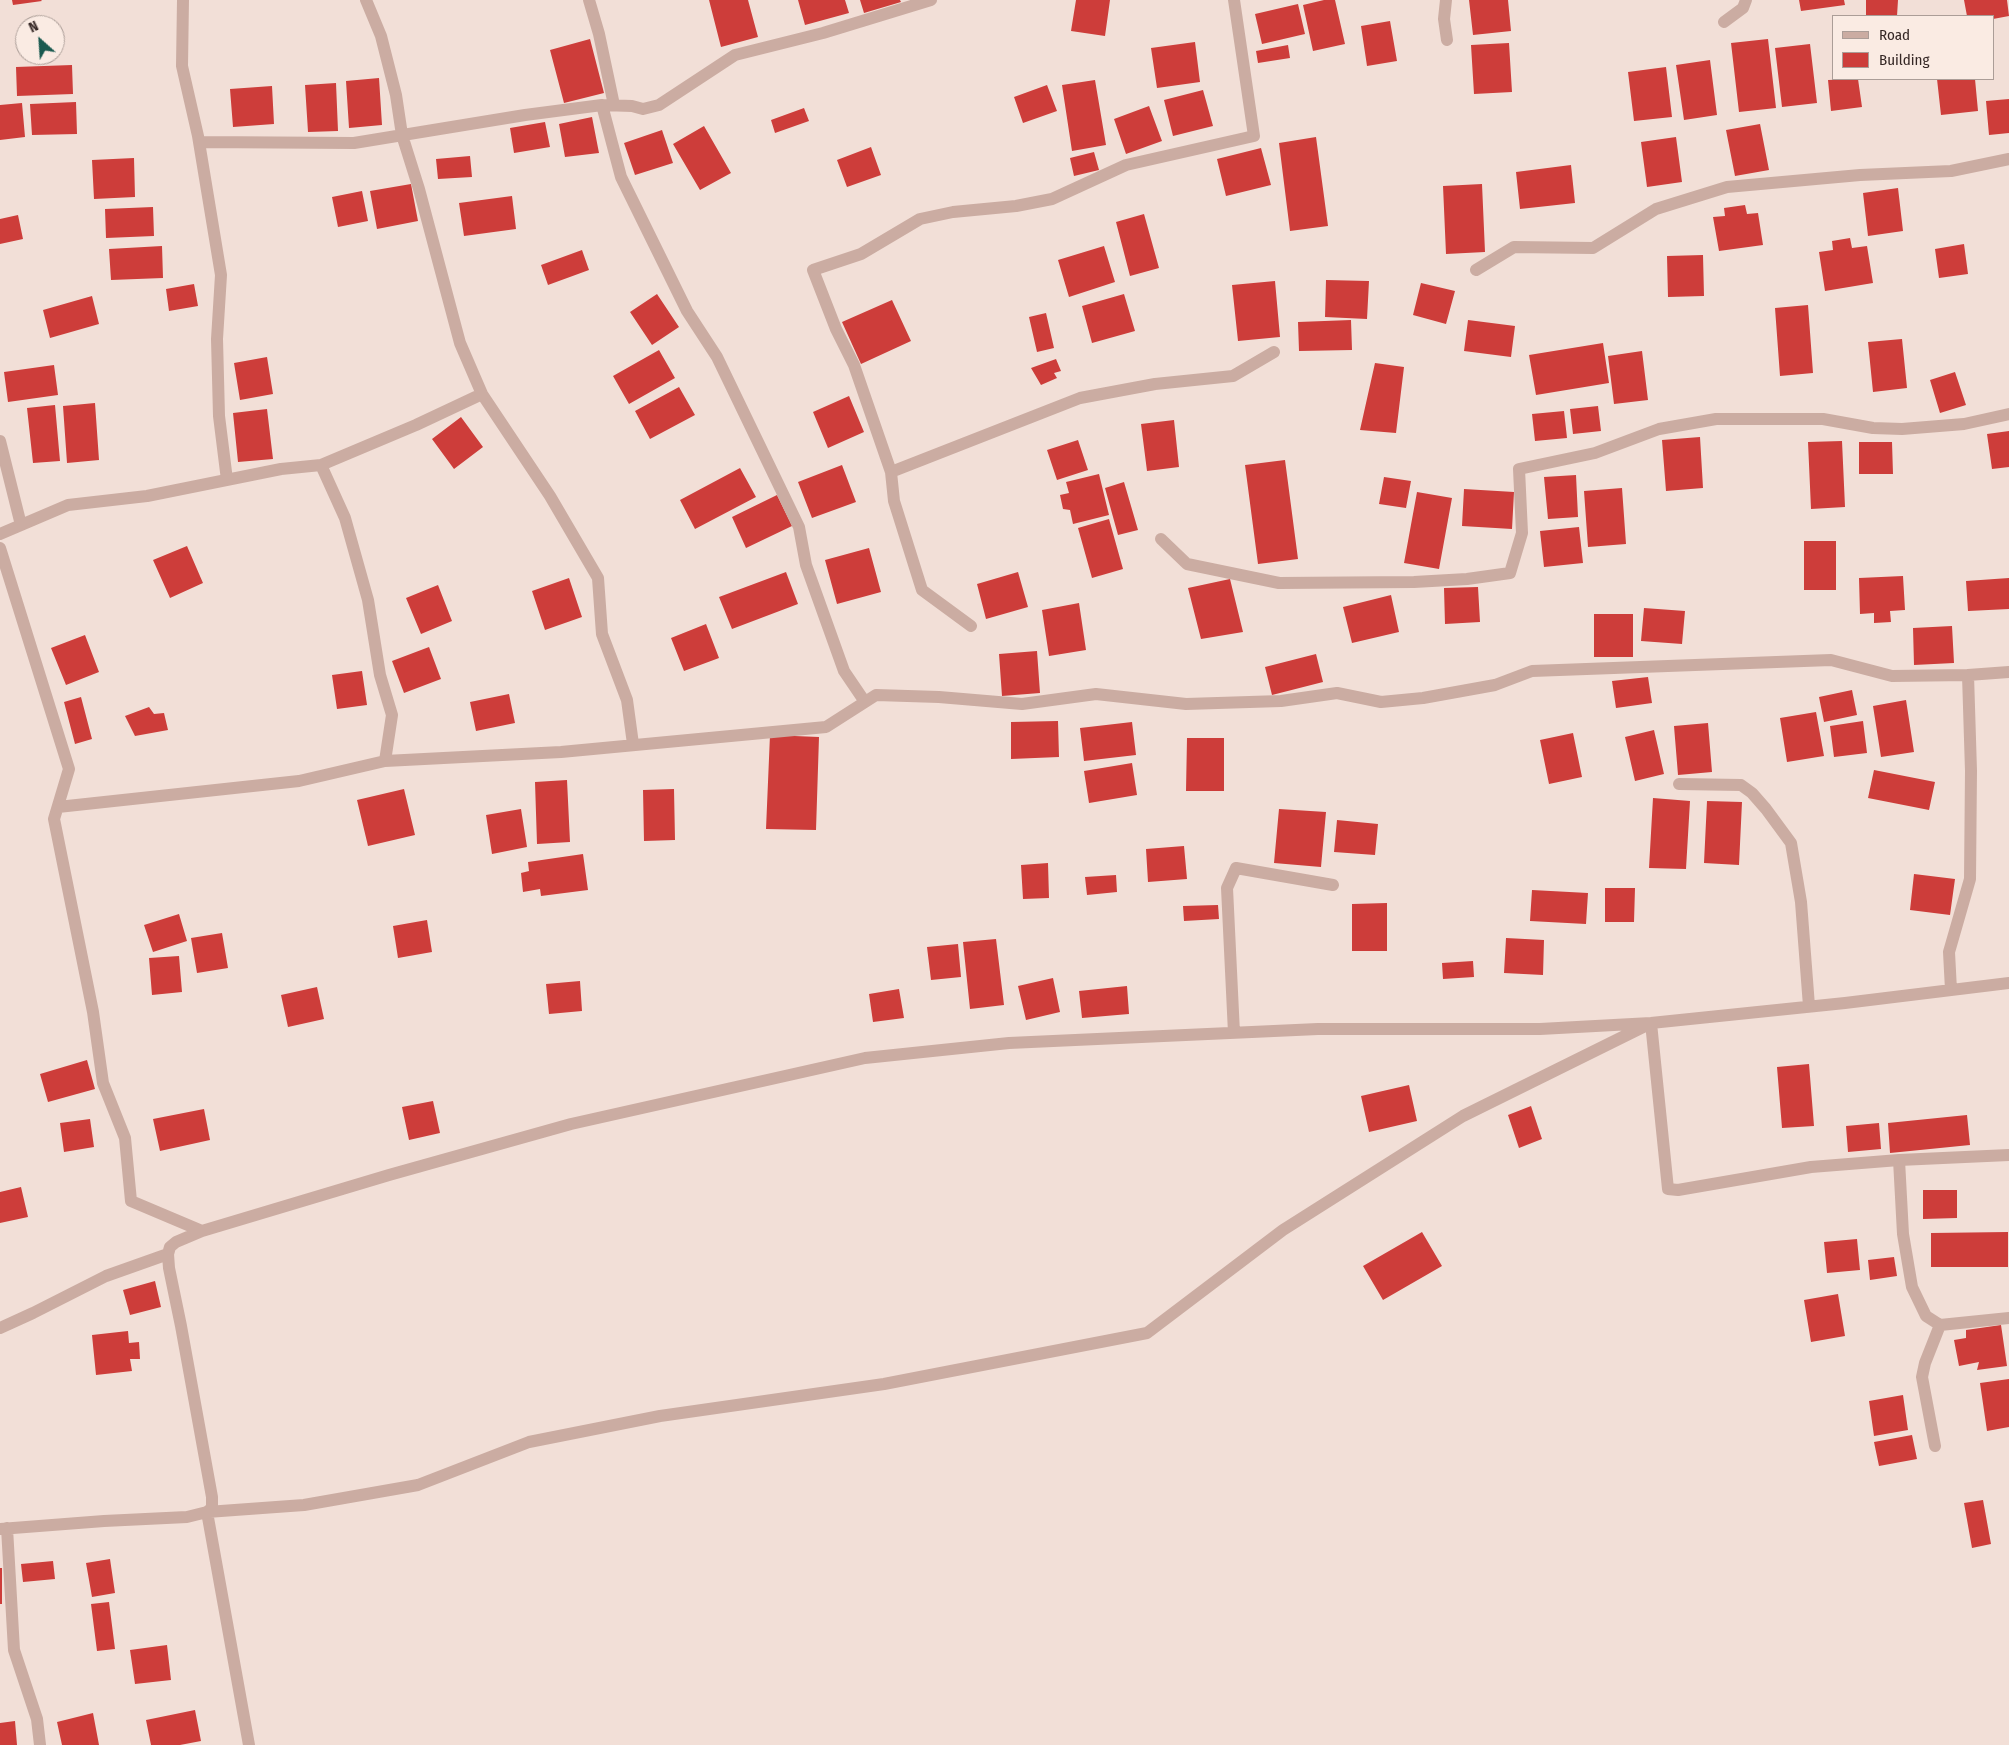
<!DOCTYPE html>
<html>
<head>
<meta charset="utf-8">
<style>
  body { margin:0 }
  #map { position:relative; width:2009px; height:1745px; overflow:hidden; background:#f2dfd7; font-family:"Fira Sans Condensed",sans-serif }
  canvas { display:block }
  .legend { position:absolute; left:1832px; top:15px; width:162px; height:65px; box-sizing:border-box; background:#faebe3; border:1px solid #ab9d97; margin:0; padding:6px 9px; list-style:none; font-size:15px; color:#352725 }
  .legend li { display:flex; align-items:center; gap:10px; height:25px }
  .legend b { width:25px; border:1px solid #ab9d97 }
  .north { position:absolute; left:15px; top:15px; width:50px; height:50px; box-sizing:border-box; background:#faebe3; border:1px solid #ab9d97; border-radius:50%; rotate:334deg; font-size:14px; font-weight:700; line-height:20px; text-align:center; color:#352725 }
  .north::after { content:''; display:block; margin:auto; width:18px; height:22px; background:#19594f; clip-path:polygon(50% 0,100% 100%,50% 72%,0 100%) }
</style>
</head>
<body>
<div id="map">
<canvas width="2009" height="1745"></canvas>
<ul class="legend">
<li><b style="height:6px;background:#cbaca2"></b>Road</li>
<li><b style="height:14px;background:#cd3d3a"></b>Building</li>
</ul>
<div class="north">N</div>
</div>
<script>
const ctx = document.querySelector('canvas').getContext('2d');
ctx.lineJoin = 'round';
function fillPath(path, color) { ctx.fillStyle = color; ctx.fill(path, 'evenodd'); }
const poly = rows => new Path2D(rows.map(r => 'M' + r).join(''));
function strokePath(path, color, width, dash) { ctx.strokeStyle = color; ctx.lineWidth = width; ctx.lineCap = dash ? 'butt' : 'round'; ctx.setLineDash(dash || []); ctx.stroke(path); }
const building = poly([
  [12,0,41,0,42,1,13,5],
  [709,0,748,0,758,37,721,47],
  [798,0,845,0,849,13,805,25],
  [860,0,900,0,901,2,864,13],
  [1076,0,1110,0,1105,36,1071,31],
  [1324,0,1335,0,1345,44,1313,51,1303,5],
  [1469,0,1508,0,1511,31,1473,35],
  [1799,0,1844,0,1845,5,1801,11],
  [1866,0,1898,0,1897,16,1866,16],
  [1964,0,2007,0,2009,16,1993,19,1993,16,1967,16],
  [1298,4,1305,34,1262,44,1255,14],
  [1390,21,1397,61,1367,66,1361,26],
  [590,39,604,93,564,103,550,50],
  [1768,39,1776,108,1739,112,1731,43],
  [1195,42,1200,82,1157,88,1151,48],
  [1509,43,1512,92,1474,94,1471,45],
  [1810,44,1817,103,1782,107,1775,48],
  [1288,45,1290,58,1258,63,1256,51],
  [1710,60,1717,115,1684,120,1676,65],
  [72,65,73,94,17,96,16,67],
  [1666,67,1672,117,1634,121,1628,72],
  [379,78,382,125,349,128,346,81],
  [1858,79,1862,107,1831,111,1828,80],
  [1937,79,1975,79,1978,111,1941,115],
  [1095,80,1106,145,1072,151,1062,85],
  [336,83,338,131,308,132,305,85],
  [1047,85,1057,111,1023,123,1014,97],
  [272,86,274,124,233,127,230,89],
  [1203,90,1213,126,1173,136,1164,100],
  [2009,99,2009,133,1989,135,1986,101],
  [76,102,77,134,32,135,30,104],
  [22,103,25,137,0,140,0,105],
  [1149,106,1162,141,1126,154,1114,119],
  [804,108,809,121,775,133,771,120],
  [592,117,599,153,565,157,559,124],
  [545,122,550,147,514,153,510,128],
  [1760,124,1769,170,1735,176,1726,130],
  [704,126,731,173,700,190,673,144],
  [662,130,673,163,635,175,624,143],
  [1316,137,1328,226,1290,231,1279,143],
  [1676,137,1682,182,1647,187,1641,142],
  [871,147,881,175,847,187,837,160],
  [1261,148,1271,185,1226,196,1217,159],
  [1094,152,1099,170,1074,176,1070,158],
  [470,156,472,177,438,179,436,159],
  [134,158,135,197,94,199,92,160],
  [1571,165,1575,203,1520,209,1516,172],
  [411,184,418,221,377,229,370,191],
  [1482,184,1485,252,1446,254,1443,186],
  [1898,188,1903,231,1868,236,1863,193],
  [362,191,368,221,338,227,332,197],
  [512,196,516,229,464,236,459,203],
  [1745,205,1747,214,1758,213,1763,245,1719,251,1713,217,1725,216,1724,208],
  [153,207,154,236,106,238,105,209],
  [1144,214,1159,268,1130,276,1116,222],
  [18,215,23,239,0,244,0,219],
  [1850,238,1852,248,1867,246,1873,283,1825,291,1819,252,1833,250,1832,241],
  [1964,244,1968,274,1939,278,1935,249],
  [162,246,163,278,111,280,109,249],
  [1104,246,1115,282,1069,297,1058,260],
  [582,250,589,270,548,285,541,265],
  [1703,255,1704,296,1668,297,1667,256],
  [1326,280,1369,281,1367,319,1325,317],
  [1275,281,1280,337,1238,341,1232,285],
  [1421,283,1455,291,1446,324,1413,315],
  [194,284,198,306,169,311,166,289],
  [657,294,679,327,652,345,630,312],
  [1124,294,1135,331,1092,343,1082,306],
  [92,296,99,324,50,338,43,310],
  [892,300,911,341,861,364,842,322],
  [1808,305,1813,373,1780,376,1775,308],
  [1046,313,1054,348,1037,352,1029,317],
  [1351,320,1352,350,1299,351,1298,322],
  [1468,320,1515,326,1511,357,1464,351],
  [1902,339,1907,388,1873,392,1868,342],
  [1603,343,1609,383,1536,395,1529,355],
  [659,350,675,378,629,404,613,376],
  [1642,351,1648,400,1614,404,1608,356],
  [267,357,273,394,240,400,234,363],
  [1056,359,1061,371,1054,373,1057,378,1041,385,1031,368],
  [1375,363,1404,367,1396,433,1360,430],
  [54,365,58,395,8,402,4,372],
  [1955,372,1966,405,1940,413,1930,380],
  [679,387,695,415,650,439,635,411],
  [849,396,864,432,828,448,813,412],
  [95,403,99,460,67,463,63,406],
  [55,405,60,461,33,463,27,408],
  [1598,406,1601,431,1573,434,1570,409],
  [267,409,273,459,238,462,233,413],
  [1564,411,1567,438,1535,441,1532,414],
  [461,417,483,447,454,469,432,439],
  [1174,420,1179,467,1147,471,1141,424],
  [2009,431,2009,467,1992,469,1987,434],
  [1700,437,1703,488,1666,491,1662,440],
  [1078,440,1088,470,1057,480,1047,450],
  [1842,441,1845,507,1811,509,1808,442],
  [1859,442,1892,442,1893,474,1859,474],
  [1285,460,1298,559,1258,564,1245,465],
  [842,465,856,502,812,518,798,482],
  [740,468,756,497,695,529,680,500],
  [1099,474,1109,515,1073,524,1070,510,1063,509,1060,495,1069,493,1066,482],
  [1576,475,1578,517,1548,519,1544,477],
  [1384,477,1411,481,1406,508,1379,504],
  [1124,482,1138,530,1118,535,1105,488],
  [1622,488,1626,544,1588,547,1584,491],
  [1464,489,1514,492,1512,529,1462,526],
  [1417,492,1452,498,1439,569,1404,563],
  [777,495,792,526,746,548,732,517],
  [1109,519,1123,569,1092,578,1078,528],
  [1579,527,1583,563,1544,567,1540,531],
  [1804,541,1836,541,1836,590,1804,590],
  [187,546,203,583,170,598,153,560],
  [869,548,881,592,837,604,825,560],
  [786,572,798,604,732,629,719,597],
  [1018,572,1028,607,986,619,977,584],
  [1903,576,1905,610,1890,611,1891,622,1874,623,1874,613,1860,614,1859,578],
  [569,578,582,617,545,630,532,591],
  [2009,578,2009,609,1968,611,1966,581],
  [1230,579,1243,632,1201,639,1188,588],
  [438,585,452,621,421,634,406,598],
  [1478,587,1480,622,1445,624,1444,588],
  [1391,595,1399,632,1352,643,1343,607],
  [1079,603,1086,650,1049,656,1042,610],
  [1644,608,1685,611,1682,644,1641,641],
  [1594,614,1633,614,1633,657,1594,657],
  [706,624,719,658,684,671,671,638],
  [1952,626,1954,663,1914,665,1913,628],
  [85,635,99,672,66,685,51,648],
  [429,647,441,679,404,693,392,661],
  [1037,651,1040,693,1002,696,999,654],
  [1316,654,1323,682,1272,695,1265,667],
  [362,671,367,705,337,709,332,675],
  [1648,677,1652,703,1616,708,1612,681],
  [1852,690,1857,715,1824,722,1819,697],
  [509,694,515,723,476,731,470,702],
  [81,697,92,739,75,744,64,702],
  [1906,700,1914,752,1881,757,1873,706],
  [149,707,154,714,164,713,168,730,135,736,125,716],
  [1816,712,1824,756,1787,762,1780,718],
  [1058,721,1059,757,1011,759,1011,722],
  [1863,721,1867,753,1834,757,1830,726],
  [1132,722,1136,755,1084,761,1080,728],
  [1708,723,1712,772,1678,775,1674,726],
  [1654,730,1664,774,1635,781,1625,737],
  [1573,733,1582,777,1549,784,1540,740],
  [770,735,819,737,816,830,766,829],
  [1187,738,1224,738,1224,791,1186,791],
  [1132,763,1137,795,1089,803,1084,771],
  [1874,770,1935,782,1929,810,1868,798],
  [567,780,570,842,537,844,535,782],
  [404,789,415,835,368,846,357,800],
  [674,789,675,840,644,841,643,790],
  [1653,798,1690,801,1686,869,1649,868],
  [1707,801,1742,802,1739,865,1704,863],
  [521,809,527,847,492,854,486,815],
  [1279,809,1326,812,1321,867,1274,863],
  [1337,820,1378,824,1375,855,1334,852],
  [1184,846,1187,879,1148,882,1146,849],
  [583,854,588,890,541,896,540,889,523,892,521,873,529,871,528,862],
  [1048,863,1049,898,1023,899,1021,865],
  [1914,874,1955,879,1950,915,1910,910],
  [1116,875,1117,892,1087,895,1085,877],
  [1605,888,1635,888,1634,922,1605,922],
  [1532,890,1588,893,1586,924,1530,921],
  [1387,903,1387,951,1352,951,1352,904],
  [1218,905,1219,919,1184,921,1183,906],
  [179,914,187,941,153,952,144,925],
  [427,920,432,952,398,958,393,926],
  [222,933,228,968,197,973,191,938],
  [1506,938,1544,940,1543,975,1504,973],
  [996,939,1004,1005,970,1009,963,942],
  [958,944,961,977,931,980,927,947],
  [179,956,182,992,152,995,149,958],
  [1473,961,1474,977,1443,979,1442,963],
  [1053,978,1060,1012,1026,1020,1018,986],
  [580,981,582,1011,549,1014,546,984],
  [1127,986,1129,1014,1082,1018,1079,991],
  [317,987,324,1019,288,1027,281,995],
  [899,989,904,1018,873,1022,869,994],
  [87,1060,95,1089,48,1102,40,1074],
  [1809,1064,1814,1126,1782,1128,1777,1067],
  [1409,1085,1417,1121,1369,1132,1361,1096],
  [433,1101,440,1133,409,1140,402,1107],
  [1531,1106,1542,1139,1519,1148,1508,1115],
  [204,1109,210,1140,160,1151,153,1119],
  [1967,1115,1970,1145,1890,1153,1888,1123],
  [90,1119,94,1147,64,1152,60,1123],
  [1879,1123,1881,1149,1848,1152,1846,1126],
  [21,1187,28,1217,0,1223,0,1192],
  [1923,1190,1957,1190,1957,1218,1923,1219],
  [1422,1232,1442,1266,1383,1300,1363,1266],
  [2008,1232,2008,1267,1931,1267,1931,1233],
  [1857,1239,1860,1270,1827,1273,1824,1242],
  [1894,1257,1897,1276,1870,1280,1868,1260],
  [155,1281,161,1307,130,1315,123,1290],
  [1838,1294,1845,1336,1811,1342,1804,1300],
  [2001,1325,2007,1366,1977,1370,1979,1362,1959,1366,1954,1340,1966,1338,1966,1330],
  [128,1331,129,1343,139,1342,140,1359,130,1359,132,1371,96,1375,92,1335],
  [2009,1379,2009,1427,1987,1431,1980,1383],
  [1903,1395,1908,1430,1874,1436,1869,1401],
  [1912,1435,1917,1459,1879,1466,1874,1442],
  [1983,1500,1991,1544,1972,1548,1964,1503],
  [110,1559,115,1593,92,1597,86,1563],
  [53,1561,55,1579,23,1582,21,1564],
  [0,1568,2,1568,2,1604,0,1604],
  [109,1602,115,1649,97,1651,91,1604],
  [167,1645,171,1680,135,1684,130,1650],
  [195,1710,201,1741,180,1745,151,1745,146,1720],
  [93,1713,99,1745,62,1745,57,1722],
  [15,1721,17,1745,0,1745,0,1723]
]);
const minor = poly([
  [183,0,182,66,198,136,221,275,217,339,219,416,227,480],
  [366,0,381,36,396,95,402,135,419,189,460,343,482,394],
  [589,0,599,34,614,105],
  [1446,0,1444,19,1447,40],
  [1724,22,1743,8,1746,0],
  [602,105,632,106,643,109,659,105,735,55,823,33,931,0],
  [199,142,354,143,525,115,602,105,621,177,687,311,717,357,799,527,806,565,844,671,865,702],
  [1476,270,1514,247,1593,248,1656,209,1727,187,1860,175,1951,171,2009,159],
  [0,441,21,525],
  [321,465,345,518,368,600,380,675,392,715,385,761],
  [891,472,1080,398,1155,384,1233,376,1274,352],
  [0,534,68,505,147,496,281,469,321,465,416,425,482,394,550,496,598,578,602,634,627,700,633,744],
  [1161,539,1187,564,1279,583,1414,582,1467,579,1510,573,1522,533,1519,469,1595,453,1659,429,1716,419,1823,419,1873,428,1902,429,1964,424,2009,414],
  [0,548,69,769,54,819,93,1012,103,1083,125,1138,131,1201,202,1231],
  [971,626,922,590,894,501,891,472,854,365,836,329,813,270,861,254,920,219,953,212,1016,206,1052,199,1126,165,1254,136,1234,0],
  [1679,784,1741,785,1752,793,1766,809,1791,843,1801,902,1809,1006],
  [58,807,299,781,385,761,561,752,826,727,876,695,939,697,1022,704,1096,694,1186,704,1281,701,1337,693,1381,702,1423,698,1495,685,1532,671,1831,660,1892,676,1968,675],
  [1951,990,1949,952,1970,879,1971,771,1968,675,2009,672],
  [1234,1033,1227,888,1236,868,1333,885],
  [1899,1160,1903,1234,1912,1287,1926,1316,1940,1325,2009,1318],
  [0,1328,33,1313,106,1276,168,1254],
  [1935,1446,1922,1377,1925,1363,1940,1325],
  [7,1528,14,1650,37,1719,40,1745],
  [0,1529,104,1521,187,1517,207,1512,212,1508,212,1497,181,1326,169,1268,168,1254,170,1247,176,1242,202,1231,389,1175,571,1124,865,1058,1009,1043,1318,1029,1540,1029,1651,1023,1845,1003,2009,983],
  [249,1745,207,1512,304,1505,418,1485,529,1442,660,1416,884,1384,1147,1333,1283,1230,1463,1116,1651,1023,1668,1189,1678,1190,1811,1167,1899,1160,2009,1155]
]);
fillPath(building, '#cd3d3a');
strokePath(minor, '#cbaca2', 12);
</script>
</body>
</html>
